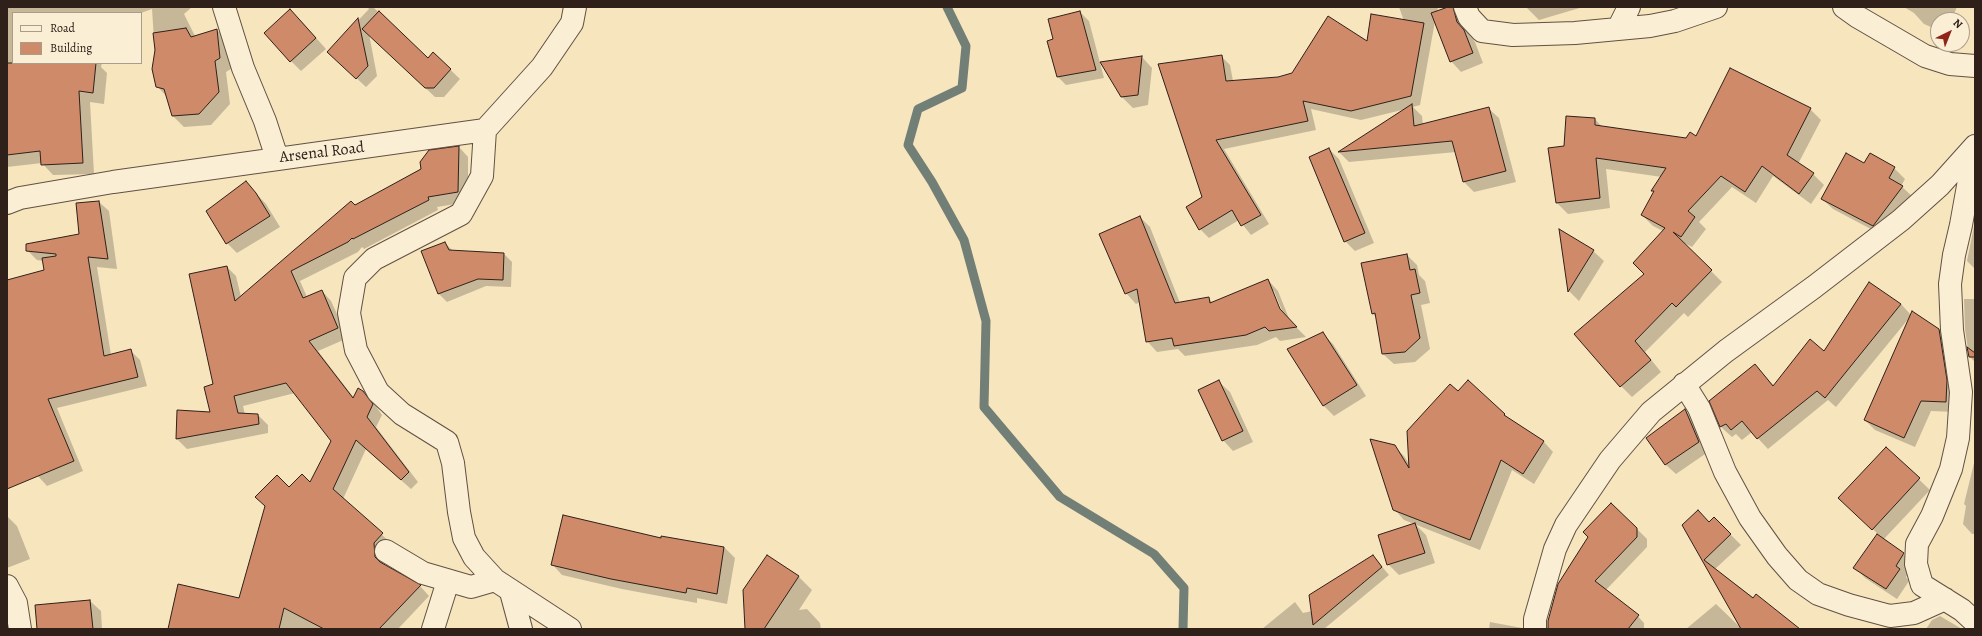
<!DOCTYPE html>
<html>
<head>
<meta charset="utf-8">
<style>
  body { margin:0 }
  #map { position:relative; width:1982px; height:636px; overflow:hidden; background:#f7e5be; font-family:Alegreya,serif }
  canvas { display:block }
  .frame { position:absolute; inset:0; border:8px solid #2f201a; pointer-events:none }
  .legend { position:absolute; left:12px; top:12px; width:130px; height:52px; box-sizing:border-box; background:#faeed5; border:1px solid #a99c8a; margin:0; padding:5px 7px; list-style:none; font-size:12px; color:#2f201a }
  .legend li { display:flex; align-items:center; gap:8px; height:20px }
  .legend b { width:20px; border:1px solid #a99c8a }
  .north { position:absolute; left:1930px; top:12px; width:40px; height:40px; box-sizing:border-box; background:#faeed5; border:1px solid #a99c8a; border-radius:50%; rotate:43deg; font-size:11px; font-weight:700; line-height:16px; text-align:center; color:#2f201a }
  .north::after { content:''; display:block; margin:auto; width:14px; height:18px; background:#8f2418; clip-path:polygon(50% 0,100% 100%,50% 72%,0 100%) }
</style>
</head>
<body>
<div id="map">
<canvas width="1982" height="636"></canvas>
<div class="frame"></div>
<ul class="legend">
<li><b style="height:5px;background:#faeed5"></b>Road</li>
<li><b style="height:11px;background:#cf8a6a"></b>Building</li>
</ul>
<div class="north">N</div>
</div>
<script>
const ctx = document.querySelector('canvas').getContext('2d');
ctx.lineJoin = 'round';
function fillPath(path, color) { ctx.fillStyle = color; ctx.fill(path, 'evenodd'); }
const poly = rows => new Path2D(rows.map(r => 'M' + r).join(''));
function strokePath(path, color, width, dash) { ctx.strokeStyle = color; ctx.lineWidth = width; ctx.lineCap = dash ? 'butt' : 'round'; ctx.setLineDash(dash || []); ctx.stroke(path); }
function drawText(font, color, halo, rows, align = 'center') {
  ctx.font = font + ' Alegreya,serif'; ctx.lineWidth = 3; ctx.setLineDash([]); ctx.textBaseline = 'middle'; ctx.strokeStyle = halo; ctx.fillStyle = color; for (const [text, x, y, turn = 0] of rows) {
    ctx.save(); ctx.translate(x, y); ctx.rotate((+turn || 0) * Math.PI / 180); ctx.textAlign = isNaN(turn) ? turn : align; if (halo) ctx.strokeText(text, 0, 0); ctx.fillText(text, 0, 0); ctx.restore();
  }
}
const shadow = poly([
  [7,7,192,7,184,14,195,36,217,30,228,41,231,69,226,72,230,104,211,125,184,127,172,115,167,97,157,86,152,9,141,13,13,13,13,63,102,63,101,67,107,73,104,104,90,102,94,174,53,175,42,163,7,167],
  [367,7,373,7,428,59,433,53,460,79,444,97,435,97,369,34,377,76,366,87,328,52,369,9],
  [1399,7,1438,7,1437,12,1453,7,1463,17,1468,33,1475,42,1483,63,1461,72,1451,61,1435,21,1420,105,1413,107,1422,116,1423,125,1488,108,1499,118,1516,182,1474,192,1464,182,1456,152,1349,162,1339,152,1406,109,1361,120,1311,109,1316,130,1224,149,1269,224,1251,235,1239,220,1209,238,1200,229,1221,56,1230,65,1233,81,1279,78,1293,74,1368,43,1404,21],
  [1526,7,1583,7,1539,20],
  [1904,7,1957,7,1951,20,1938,20,1938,30,1924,24,1914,13],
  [1080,12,1089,21,1104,78,1066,85,1058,77,1055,40],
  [301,21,326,49,301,71,291,61],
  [1142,57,1152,68,1148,105,1133,108,1122,97],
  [1810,109,1821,120,1798,164,1813,174,1824,185,1811,204,1773,176,1756,203,1732,187,1699,222,1706,229,1692,247,1682,242,1722,282,1688,317,1684,313,1645,352,1661,372,1632,397,1621,386,1646,274,1663,231,1653,226,1642,215,1654,192,1653,191,1662,177,1606,169,1610,208,1568,214,1557,203,1565,147,1595,119,1602,127,1687,139],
  [459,147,468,157,468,202,437,207,438,210,364,249,362,247,358,252,300,281,307,297,322,291,331,301,348,338,318,351,354,398,363,391,373,402,382,415,376,427,418,482,411,489,366,449,343,499,392,544,383,553,384,566,420,586,429,596,398,629,169,629,240,599,289,489,310,484,332,441,295,393,243,406,245,415,258,415,268,425,268,433,187,449,177,439,178,412,211,413,227,267,236,276,241,297,355,206],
  [1329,149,1339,159,1374,243,1355,251,1345,241],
  [1865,165,1894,168,1905,179,1901,186,1913,197,1884,236,1833,209,1822,199],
  [246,183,266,204,280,227,237,253,227,243],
  [99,202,109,211,117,269,97,267,111,355,130,350,140,360,147,386,57,408,83,471,47,486,38,476,15,422,7,426,7,281,45,270,43,261,37,260,27,250,80,235,77,204],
  [1140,217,1150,227,1180,303,1208,298,1213,303,1268,280,1278,291,1290,321,1306,337,1280,341,1276,337,1257,345,1185,356,1178,349,1157,352,1147,341,1140,302,1136,304,1126,293],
  [1272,291,1274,291,1283,313,1281,314],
  [1974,226,1975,226,1975,269,1967,261],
  [1561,231,1593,251,1604,261,1579,301,1569,291],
  [445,243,453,251,504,254,512,262,511,287,486,286,447,302,439,294],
  [1407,255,1417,265,1419,275,1425,281,1430,303,1421,305,1430,349,1415,362,1394,364,1383,354,1377,318,1373,314,1362,264],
  [1964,299,1975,299,1975,362,1969,356,1965,329],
  [1901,304,1911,315,1939,330,1949,340,1956,412,1931,411,1915,447,1875,430,1865,420,1910,317,1836,407,1828,400,1768,449,1752,432,1742,440,1736,434,1732,437,1721,427,1711,402,1755,365,1774,386,1824,352],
  [1323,334,1333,344,1366,396,1334,416,1324,406],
  [1219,382,1230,392,1253,442,1233,451,1223,440],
  [1685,410,1694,420,1708,452,1676,474,1666,465,1647,438],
  [1504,415,1543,441,1553,452,1534,484,1512,470,1480,550,1404,520,1394,509,1393,445,1404,456,1410,465],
  [1886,448,1930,490,1883,540,1903,554,1914,565,1906,577,1909,581,1897,599,1865,578,1855,567,1878,534,1850,508],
  [1975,459,1975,534,1972,534,1963,524,1966,506,1964,504],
  [7,516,17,526,30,559,7,568],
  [1710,523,1725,529,1741,545,1715,569,1796,629,1686,629,1716,604,1741,628,1684,525],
  [1415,524,1426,535,1435,563,1399,575,1388,564],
  [1636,528,1647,539,1647,547,1605,591,1634,612,1644,623,1644,629,1548,629,1548,621],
  [662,537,724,547,735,558,727,604,697,598,697,603,622,589,562,575,552,564,662,539],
  [767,556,799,577,812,590,799,610,807,609,820,623,821,629,746,629],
  [1373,556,1389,575,1324,629,1262,629,1295,602,1303,613,1312,611],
  [90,601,101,611,102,629,38,629],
  [1940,616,1962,629,1926,629,1932,620],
  [1490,622,1522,628,1523,629,1489,629]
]);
const stream = poly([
  [947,7,966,46,962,88,918,109,908,145,932,182,964,240,986,321,984,407,1060,497,1154,554,1184,588,1183,629]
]);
const building = poly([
  [1448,7,1453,7,1457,22,1464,30,1473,53,1450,62,1431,13,1448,7],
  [290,9,316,38,290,62,264,33,290,9],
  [379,11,428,58,433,52,451,69,434,88,425,88,362,29,379,11],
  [1080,11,1096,70,1057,77,1047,41,1053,39,1048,19,1080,11],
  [1371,14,1424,23,1411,96,1351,111,1303,101,1308,121,1216,140,1261,215,1241,226,1232,210,1199,230,1186,207,1202,197,1158,64,1222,55,1226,81,1278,77,1292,73,1328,16,1367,41,1371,14],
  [358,18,368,66,356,79,327,52,358,18],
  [186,28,191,37,217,29,220,58,215,61,219,92,199,114,172,116,164,89,156,87,152,69,155,50,153,33,186,28],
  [1142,56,1138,95,1121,97,1100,62,1142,56],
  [7,63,96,63,93,93,79,91,83,163,41,165,40,151,7,155,7,63],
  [1730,68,1811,108,1787,155,1814,173,1799,194,1762,166,1745,192,1721,176,1688,211,1695,217,1681,237,1673,232,1712,270,1676,307,1672,303,1635,341,1651,360,1620,387,1574,334,1644,274,1633,263,1665,228,1641,215,1654,191,1651,191,1666,168,1596,158,1600,198,1556,203,1548,148,1564,146,1566,116,1595,118,1595,125,1686,138,1690,132,1696,136,1730,68],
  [1412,104,1414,126,1489,107,1506,171,1463,182,1452,141,1338,152,1412,104],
  [459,146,458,192,428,197,429,200,353,239,352,238,348,242,291,271,303,298,322,290,338,328,309,341,353,398,358,388,363,391,373,404,367,417,409,472,401,480,356,440,333,489,383,533,374,543,375,557,380,562,421,585,379,629,324,629,284,608,279,629,168,629,178,584,239,598,265,506,255,497,277,475,289,487,302,474,310,482,331,441,286,383,234,396,238,413,258,414,259,424,176,439,177,410,210,412,204,387,213,384,189,274,227,266,235,301,351,201,355,205,421,169,420,162,429,150,459,146],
  [1329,148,1365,233,1344,242,1309,157,1329,148],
  [1846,153,1864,163,1870,153,1895,167,1889,178,1903,186,1873,226,1821,199,1846,153],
  [246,181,256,193,270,216,226,244,206,211,246,181],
  [99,201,108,259,88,257,104,356,131,349,138,377,48,399,74,461,7,489,7,280,44,270,42,258,56,256,56,254,26,251,26,244,79,234,76,203,99,201],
  [1140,216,1175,303,1209,297,1210,303,1268,279,1280,309,1297,327,1269,331,1265,327,1246,335,1174,346,1172,338,1146,342,1137,289,1125,294,1099,234,1140,216],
  [1559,229,1594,250,1568,292,1559,229],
  [445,242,449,250,504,253,503,280,478,279,438,294,421,251,445,242],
  [1407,254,1410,270,1415,269,1420,293,1411,295,1420,338,1405,352,1382,354,1375,313,1372,314,1361,263,1407,254],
  [1869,282,1901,304,1825,398,1817,391,1757,439,1742,421,1731,430,1726,424,1720,427,1709,401,1755,364,1773,386,1810,339,1824,351,1869,282],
  [1912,311,1939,329,1947,380,1946,402,1921,401,1904,438,1864,420,1912,311],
  [1323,332,1357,385,1323,406,1287,349,1323,332],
  [1967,347,1975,353,1975,357,1969,357,1967,347],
  [1219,380,1243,431,1222,441,1198,390,1219,380],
  [1468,380,1505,414,1504,415,1544,441,1523,474,1501,460,1470,540,1393,510,1370,439,1395,445,1409,468,1407,431,1450,384,1458,391,1468,380],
  [1685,409,1699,442,1665,465,1646,438,1685,409],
  [1886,447,1920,478,1872,530,1838,498,1886,447],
  [1611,503,1637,528,1637,537,1595,581,1639,615,1628,629,1548,629,1548,621,1558,584,1588,537,1583,532,1611,503],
  [1698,510,1709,522,1714,517,1731,534,1704,560,1753,598,1756,594,1800,629,1741,629,1682,525,1698,510],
  [563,515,661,538,661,536,724,547,717,594,687,588,686,593,611,579,551,565,563,515],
  [1415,523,1425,553,1387,565,1378,535,1415,523],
  [1877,534,1904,553,1896,566,1900,569,1886,589,1853,568,1877,534],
  [767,555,799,576,764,629,745,629,743,590,767,555],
  [1373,555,1382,567,1313,625,1309,595,1373,555],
  [90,600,93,629,37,629,35,605,90,600]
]);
const minor = poly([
  [224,7,243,68,265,121,277,158],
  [1465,7,1469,17,1482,31,1513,35,1575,33,1650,26,1675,21,1716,7],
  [1844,7,1858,17,1925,56,1950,64,1975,66],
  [1618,29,1629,7],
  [485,130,482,176,461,214,374,259,355,278,349,313,356,350,378,392,402,414,447,442,453,463,459,512,464,538,474,557,495,580,570,629],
  [1975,147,1961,225,1954,255,1950,284,1952,330,1961,392,1958,438,1951,469,1932,516,1917,544,1916,564,1922,585,1962,610,1975,622],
  [7,203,20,198,113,182,485,130,542,67,572,23,575,7],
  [1684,384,1699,408,1725,472,1750,518,1777,556,1798,580,1818,594,1849,605,1890,616,1914,613,1945,599],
  [386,551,423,573,471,587,495,580],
  [7,586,16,603,20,629],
  [511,592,521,629],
  [433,629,448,581],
  [1535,629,1535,619,1555,549,1566,525,1610,460,1651,412,1726,351,1814,287,1901,220,1940,185,1975,146]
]);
const streetNames = [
  ["Arsenal Road",322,153,-7]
];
fillPath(shadow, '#0003');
strokePath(stream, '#717f76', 9);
fillPath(building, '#cf8a6a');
strokePath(building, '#2f201a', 1);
strokePath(minor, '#615143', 24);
strokePath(minor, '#faeed5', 22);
drawText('16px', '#2f201a', '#faeed5', streetNames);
</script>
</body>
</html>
